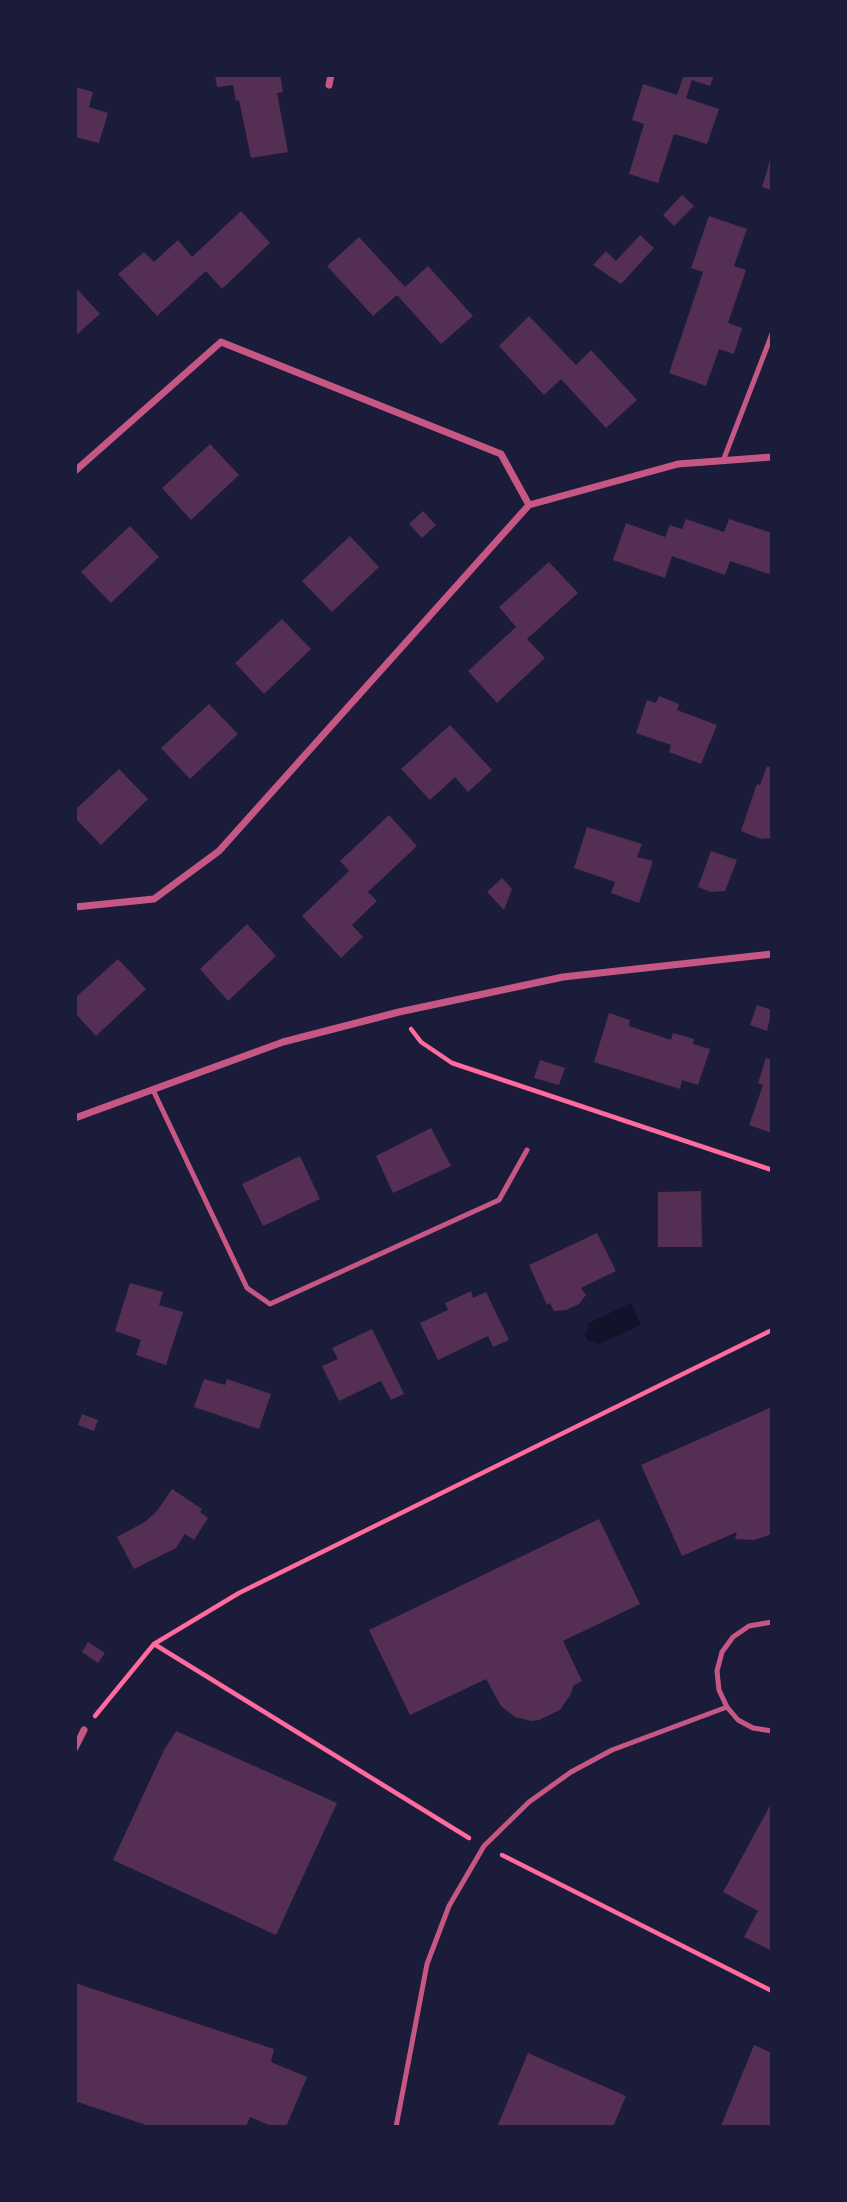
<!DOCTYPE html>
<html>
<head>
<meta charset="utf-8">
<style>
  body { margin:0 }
  #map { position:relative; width:847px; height:2202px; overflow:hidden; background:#1b1b3a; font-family:Quicksand,sans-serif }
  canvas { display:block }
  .frame { position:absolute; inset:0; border:77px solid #1b1b3a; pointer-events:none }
</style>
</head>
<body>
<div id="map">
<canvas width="847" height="2202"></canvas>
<div class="frame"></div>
</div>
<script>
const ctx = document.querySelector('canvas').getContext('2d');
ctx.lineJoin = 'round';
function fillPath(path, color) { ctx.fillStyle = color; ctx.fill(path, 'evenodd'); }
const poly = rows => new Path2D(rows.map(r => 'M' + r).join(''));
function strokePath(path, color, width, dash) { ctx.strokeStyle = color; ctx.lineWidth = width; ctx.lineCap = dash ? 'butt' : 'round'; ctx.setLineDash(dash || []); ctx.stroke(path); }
const water = poly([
  [631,1303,641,1325,597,1345,595,1341,589,1341,586,1338,585,1332,589,1328,587,1324]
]);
const building = poly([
  [215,75,280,75,283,92,277,93,288,152,251,158,239,100,236,101,233,85,217,87],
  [684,75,714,75,710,86,692,80,686,98,719,109,707,144,674,134,658,183,629,174,644,124,632,120,643,84,677,95],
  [75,87,93,92,89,107,108,113,99,143,75,137],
  [771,157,772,157,772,190,762,187],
  [682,195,694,206,674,226,663,215],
  [241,211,270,243,222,289,206,271,157,316,118,274,144,252,154,262,178,240,192,257],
  [709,216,747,229,734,266,746,270,728,323,742,328,734,354,719,349,706,386,669,373,703,272,691,268],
  [640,235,654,248,621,284,593,265,606,251,616,261],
  [359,237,405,287,428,266,473,316,441,344,397,295,373,316,327,266],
  [75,287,100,314,75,336],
  [529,316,576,365,591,350,637,400,606,428,561,379,544,395,499,346],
  [210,444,239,475,191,520,162,488],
  [423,511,436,525,422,538,409,524],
  [686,519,724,532,729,519,772,533,772,575,730,561,725,575,672,556,665,578,613,560,626,523,665,537,670,525,682,529],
  [130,526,159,557,111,603,81,572],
  [350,536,379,567,332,612,302,581],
  [549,562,578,593,527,639,545,658,497,703,468,671,516,627,499,607],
  [282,619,311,649,264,694,235,663],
  [659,696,679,704,677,710,717,725,701,764,669,752,671,745,636,733,647,700,656,703],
  [209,704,238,734,190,779,161,748],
  [450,725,492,770,468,792,455,777,430,800,401,769],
  [767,766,772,768,772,838,761,839,741,831,757,784,760,785],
  [119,769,148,799,101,845,75,818,75,810],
  [389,815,417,846,368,892,377,901,352,925,363,937,341,958,302,916,349,871,340,861],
  [587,827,642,844,637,857,653,861,639,903,611,893,615,882,574,868],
  [711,851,737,860,725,891,711,892,698,887],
  [502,878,512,889,504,910,487,892],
  [247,924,276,956,228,1001,200,969],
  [118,959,146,989,96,1036,75,1013,75,998],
  [757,1005,772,1010,767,1031,750,1025],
  [609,1013,630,1020,629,1026,671,1040,673,1033,694,1039,693,1044,710,1049,698,1085,682,1080,680,1089,594,1062],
  [766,1058,772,1060,772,1133,749,1125,763,1085,758,1083],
  [540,1060,565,1068,559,1085,534,1078],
  [431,1128,451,1166,393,1193,376,1156],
  [300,1156,320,1199,263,1226,242,1184],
  [701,1191,702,1247,658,1247,658,1192],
  [597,1233,616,1271,581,1288,586,1295,579,1304,566,1310,554,1311,550,1303,547,1305,529,1265],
  [130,1283,163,1292,159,1305,183,1312,166,1365,136,1355,141,1340,115,1331],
  [471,1291,473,1298,486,1292,509,1340,493,1347,488,1336,438,1360,420,1323,448,1310,445,1303],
  [372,1329,404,1394,391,1400,381,1381,339,1401,322,1366,338,1359,332,1348],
  [204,1379,225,1385,227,1379,271,1394,259,1429,194,1407],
  [772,1407,772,1534,754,1540,735,1539,737,1532,682,1556,641,1465],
  [82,1414,98,1420,94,1431,78,1425],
  [172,1489,202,1509,200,1512,208,1518,194,1540,185,1534,176,1548,134,1569,117,1537,145,1522,157,1511],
  [599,1519,640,1604,563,1641,582,1681,573,1686,571,1694,560,1710,539,1720,531,1721,515,1717,501,1706,486,1679,410,1715,369,1630],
  [88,1642,105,1653,98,1663,82,1652],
  [176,1731,337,1803,276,1935,113,1860,164,1750],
  [772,1802,772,1951,744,1937,758,1911,723,1892],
  [75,1983,274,2049,271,2062,307,2077,286,2127,274,2127,250,2117,246,2127,152,2127,75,2101],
  [754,2045,772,2053,772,2127,723,2127,721,2126],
  [528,2053,626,2096,613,2127,497,2127]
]);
const path = poly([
  [411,1029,421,1042,452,1063,772,1170],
  [154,1644,469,1838],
  [95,1716,154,1644,239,1593,772,1330],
  [502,1855,772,1991]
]);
const service = poly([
  [723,461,772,334],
  [153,1090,247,1288,270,1304,499,1200,527,1150],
  [772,1622,749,1626,733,1637,722,1652,717,1671,719,1690,727,1707,738,1720,753,1728,772,1731],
  [396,2127,427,1964,449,1906,484,1846,529,1802,571,1772,612,1750,727,1707]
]);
const minor = poly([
  [329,85,331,75],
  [75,471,221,342,501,454,529,505],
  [75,907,154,899,219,851,529,505,678,464,772,457],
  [75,1118,283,1042,399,1012,563,977,772,954],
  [75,1748,84,1730]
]);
fillPath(water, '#12122b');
fillPath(building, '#542f53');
strokePath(path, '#ff6b9d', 4.5);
strokePath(service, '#c65784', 5);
strokePath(minor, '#c65784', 7);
</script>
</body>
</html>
